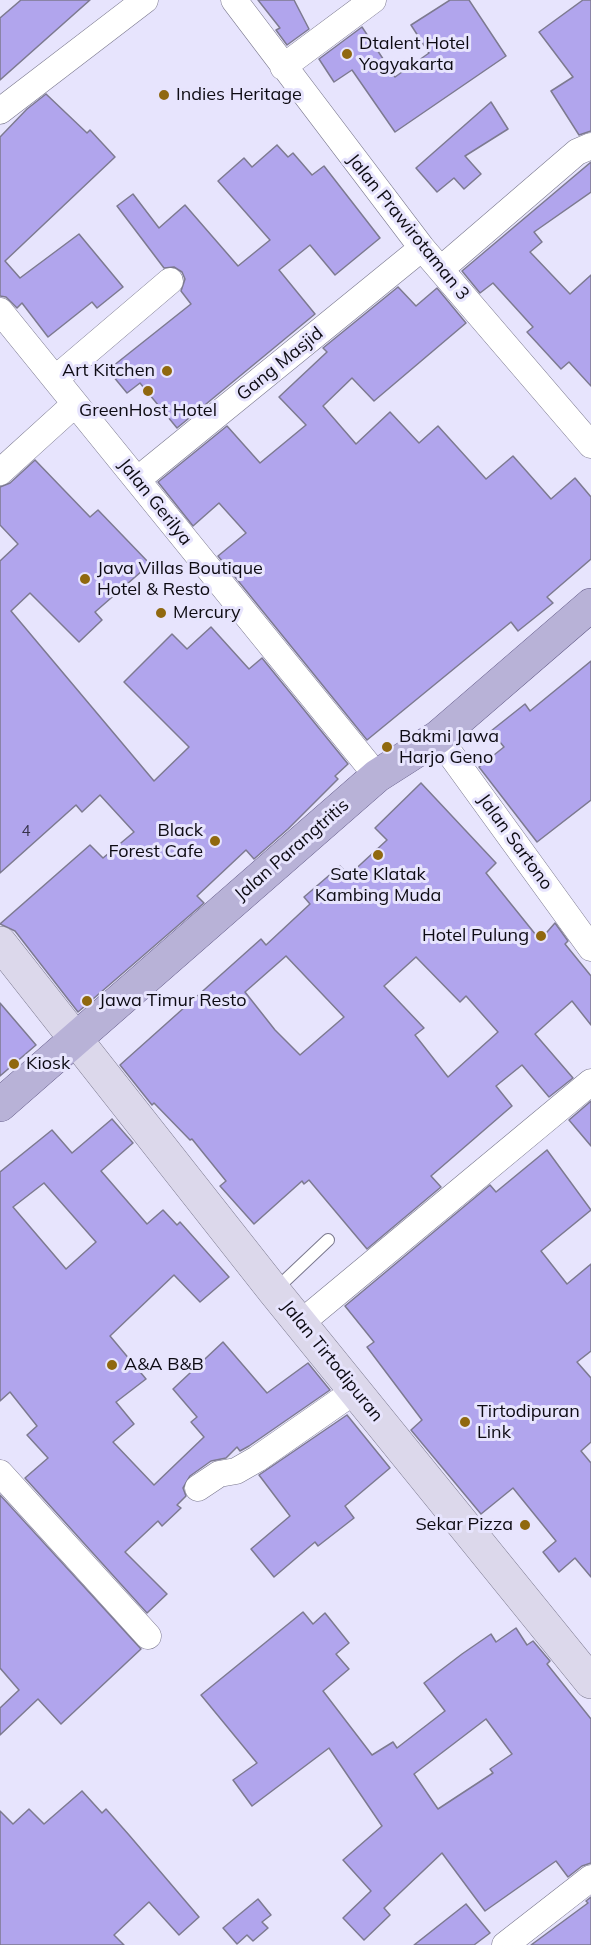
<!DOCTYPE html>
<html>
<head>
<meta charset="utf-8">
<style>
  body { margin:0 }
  canvas { display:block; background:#e7e4fd }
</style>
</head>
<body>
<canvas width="591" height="1945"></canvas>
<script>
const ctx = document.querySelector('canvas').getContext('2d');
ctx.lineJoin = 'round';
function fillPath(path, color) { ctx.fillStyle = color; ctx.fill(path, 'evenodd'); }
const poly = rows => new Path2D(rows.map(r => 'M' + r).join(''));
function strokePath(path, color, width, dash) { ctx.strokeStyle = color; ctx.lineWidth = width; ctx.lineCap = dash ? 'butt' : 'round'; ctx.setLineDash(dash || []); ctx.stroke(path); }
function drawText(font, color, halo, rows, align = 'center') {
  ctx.font = font + ' Mulish,sans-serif'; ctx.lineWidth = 6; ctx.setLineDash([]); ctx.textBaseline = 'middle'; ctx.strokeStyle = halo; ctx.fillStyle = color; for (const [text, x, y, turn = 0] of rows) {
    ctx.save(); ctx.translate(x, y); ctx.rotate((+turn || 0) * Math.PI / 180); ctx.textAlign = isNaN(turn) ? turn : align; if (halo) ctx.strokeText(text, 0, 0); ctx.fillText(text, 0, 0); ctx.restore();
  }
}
const building = poly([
  [21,0,90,0,0,80,0,18,21,0],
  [258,0,294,0,309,29,287,45,276,30,280,28,258,0],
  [450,0,469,0,506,56,395,132,352,70,334,82,319,59,362,27,395,77,429,53,411,25,450,0],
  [583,0,591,0,591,131,579,135,551,91,573,77,539,32,583,0],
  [46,94,87,133,90,130,115,157,5,261,20,278,79,234,123,287,97,308,92,302,48,337,22,303,17,308,6,297,0,296,0,137,27,109,46,94],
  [491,102,508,129,465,156,481,174,464,189,454,178,437,192,416,168,491,102],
  [277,145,288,157,293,153,312,175,324,166,380,238,335,275,310,245,279,270,315,314,177,428,140,383,127,393,108,370,191,304,181,291,185,279,182,272,174,267,164,268,117,206,133,194,159,228,185,205,238,266,270,240,218,181,244,158,252,167,277,145],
  [591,162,591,192,534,232,542,242,530,252,570,294,591,275,591,386,569,362,561,369,527,332,533,327,493,283,480,293,462,271,591,162],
  [398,287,416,306,437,288,466,323,374,401,352,378,323,406,356,444,390,412,419,443,438,426,486,479,513,456,551,499,575,478,591,497,591,559,547,597,553,603,518,631,511,622,367,740,218,556,246,533,219,503,193,526,158,482,227,426,260,463,306,425,279,397,327,352,323,348,398,287],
  [35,460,90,517,98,510,150,564,95,612,102,620,79,642,30,593,11,611,154,781,189,747,124,682,172,634,187,649,211,627,249,669,262,658,348,764,335,776,338,779,288,829,254,859,246,850,197,896,204,903,78,1012,15,931,0,924,90,845,103,858,134,832,100,795,82,812,76,805,0,873,0,561,18,544,0,525,0,487,10,483,35,460],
  [591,661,591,800,537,842,479,767,504,747,491,731,525,704,530,711,591,661],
  [421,783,496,863,486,873,540,940,555,923,568,941,565,944,591,976,591,1025,572,1001,535,1034,573,1078,549,1097,522,1065,496,1086,512,1106,431,1176,441,1187,367,1249,309,1180,304,1184,302,1181,254,1224,220,1186,226,1181,192,1139,190,1140,154,1103,152,1105,120,1065,261,939,266,945,310,904,304,897,340,866,349,875,387,840,375,828,421,783],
  [286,956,344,1017,300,1055,275,1030,245,992,286,956],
  [416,957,460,1002,466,996,498,1032,448,1077,415,1035,424,1028,384,986,416,957],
  [0,1003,36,1045,0,1076,0,1003],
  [591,1101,591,1146,569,1120,591,1101],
  [112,1119,133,1143,101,1171,147,1224,163,1210,177,1225,180,1222,229,1277,200,1302,174,1275,110,1336,146,1379,116,1402,134,1424,113,1442,154,1485,204,1437,191,1422,197,1417,173,1389,223,1342,267,1393,308,1363,330,1390,249,1446,240,1451,237,1447,226,1458,211,1461,190,1476,183,1488,186,1496,177,1505,181,1508,162,1526,158,1521,125,1552,167,1594,147,1613,25,1478,48,1458,27,1435,37,1426,10,1392,0,1401,0,1172,52,1130,72,1153,112,1119],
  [44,1183,96,1242,66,1269,13,1207,44,1183],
  [547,1150,591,1210,541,1251,567,1284,591,1264,591,1351,577,1362,591,1378,591,1442,581,1451,591,1463,591,1577,575,1558,559,1572,543,1552,556,1541,513,1488,481,1514,411,1430,422,1420,367,1347,374,1342,345,1306,490,1185,496,1192,547,1150],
  [347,1415,390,1468,345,1506,354,1518,318,1546,315,1542,274,1577,251,1549,290,1516,259,1475,347,1415],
  [0,1495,141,1649,61,1724,38,1699,0,1735,0,1708,19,1690,0,1668,0,1495],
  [303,1612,313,1624,325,1613,349,1643,336,1654,349,1669,323,1691,372,1755,393,1742,397,1748,445,1711,424,1683,462,1654,491,1634,496,1642,516,1628,527,1645,533,1641,550,1661,547,1664,591,1719,591,1863,582,1866,568,1877,556,1861,485,1911,442,1853,384,1908,390,1915,364,1940,343,1918,371,1891,343,1860,382,1826,329,1748,252,1806,233,1780,257,1763,201,1695,303,1612],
  [486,1719,512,1754,490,1769,493,1773,438,1809,414,1774,486,1719],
  [82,1791,102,1813,106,1809,129,1835,199,1917,179,1935,149,1902,114,1935,124,1945,0,1945,0,1811,13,1824,29,1809,44,1824,82,1791],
  [591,1897,591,1945,531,1945,588,1903,586,1901,591,1897],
  [258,1899,271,1915,262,1922,268,1928,253,1941,247,1935,237,1944,223,1928,258,1899],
  [466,1904,490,1933,474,1945,414,1945,466,1904]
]);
const lane = poly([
  [274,1291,328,1240]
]);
const street = poly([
  [234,0,422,248,591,445],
  [283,67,373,0],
  [0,111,145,0],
  [441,269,577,152,591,146],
  [0,311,377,776],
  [55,379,170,281],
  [0,472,75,404],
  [137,480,422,248],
  [438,737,591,948],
  [302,1322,591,1082],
  [0,1473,148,1636],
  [198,1488,219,1474,236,1471,257,1459,356,1390],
  [505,1945,591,1878]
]);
const secondary = poly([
  [0,943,274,1291,591,1682]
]);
const primary = poly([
  [0,1105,377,776,438,737,591,605]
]);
const markers = [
  [347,54,6,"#90680f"],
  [164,95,6,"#90680f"],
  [167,371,6,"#90680f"],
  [148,391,6,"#90680f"],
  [85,579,6,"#90680f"],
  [161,613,6,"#90680f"],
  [387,747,6,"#90680f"],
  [215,841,6,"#90680f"],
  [378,855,6,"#90680f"],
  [541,936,6,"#90680f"],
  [87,1001,6,"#90680f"],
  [14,1064,6,"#90680f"],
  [112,1365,6,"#90680f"],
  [465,1422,6,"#90680f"],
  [525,1525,6,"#90680f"]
];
const numberNames = [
  ["4",26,831]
];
const poiNames = [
  ["Dtalent Hotel",359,44],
  ["Yogyakarta",359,65],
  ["Indies Heritage",176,95],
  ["Art Kitchen",155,371,"right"],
  ["GreenHost Hotel",148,411,"center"],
  ["Java Villas Boutique",97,569],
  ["Hotel & Resto",97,590],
  ["Mercury",173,613],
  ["Bakmi Jawa",399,737],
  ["Harjo Geno",399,758],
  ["Black",203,831,"right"],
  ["Forest Cafe",203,852,"right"],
  ["Sate Klatak",378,875,"center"],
  ["Kambing Muda",378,896,"center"],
  ["Hotel Pulung",529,936,"right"],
  ["Jawa Timur Resto",99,1001],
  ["Kiosk",26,1064],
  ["A&A B&B",124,1365],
  ["Tirtodipuran",477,1412],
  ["Link",477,1433],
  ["Sekar Pizza",513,1525,"right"]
];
const streetNames = [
  ["Jalan Prawirotaman 3",408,227,51],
  ["Gang Masjid",280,364,-39],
  ["Jalan Gerilya",155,502,51],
  ["Jalan Sartono",515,842,54],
  ["Jalan Parangtritis",292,850,-41],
  ["Jalan Tirtodipuran",332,1361,51]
];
fillPath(building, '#b1a5ed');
strokePath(building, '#7d7a90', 1.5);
strokePath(lane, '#7a788d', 14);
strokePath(street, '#7a788d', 27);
strokePath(secondary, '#7a788d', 34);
strokePath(primary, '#5e5682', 34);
strokePath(lane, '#fff', 12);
strokePath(street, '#fff', 26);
strokePath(secondary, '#dcd8eb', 33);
strokePath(primary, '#b8b2d7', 33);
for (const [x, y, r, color] of markers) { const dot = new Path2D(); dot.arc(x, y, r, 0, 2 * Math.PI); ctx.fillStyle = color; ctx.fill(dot); strokePath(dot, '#e7e4fd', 2); }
drawText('15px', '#36324a', null, numberNames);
drawText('18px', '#0d0b13', '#e7e4fd', poiNames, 'left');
drawText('18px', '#0d0b13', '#e7e4fd', streetNames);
</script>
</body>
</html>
